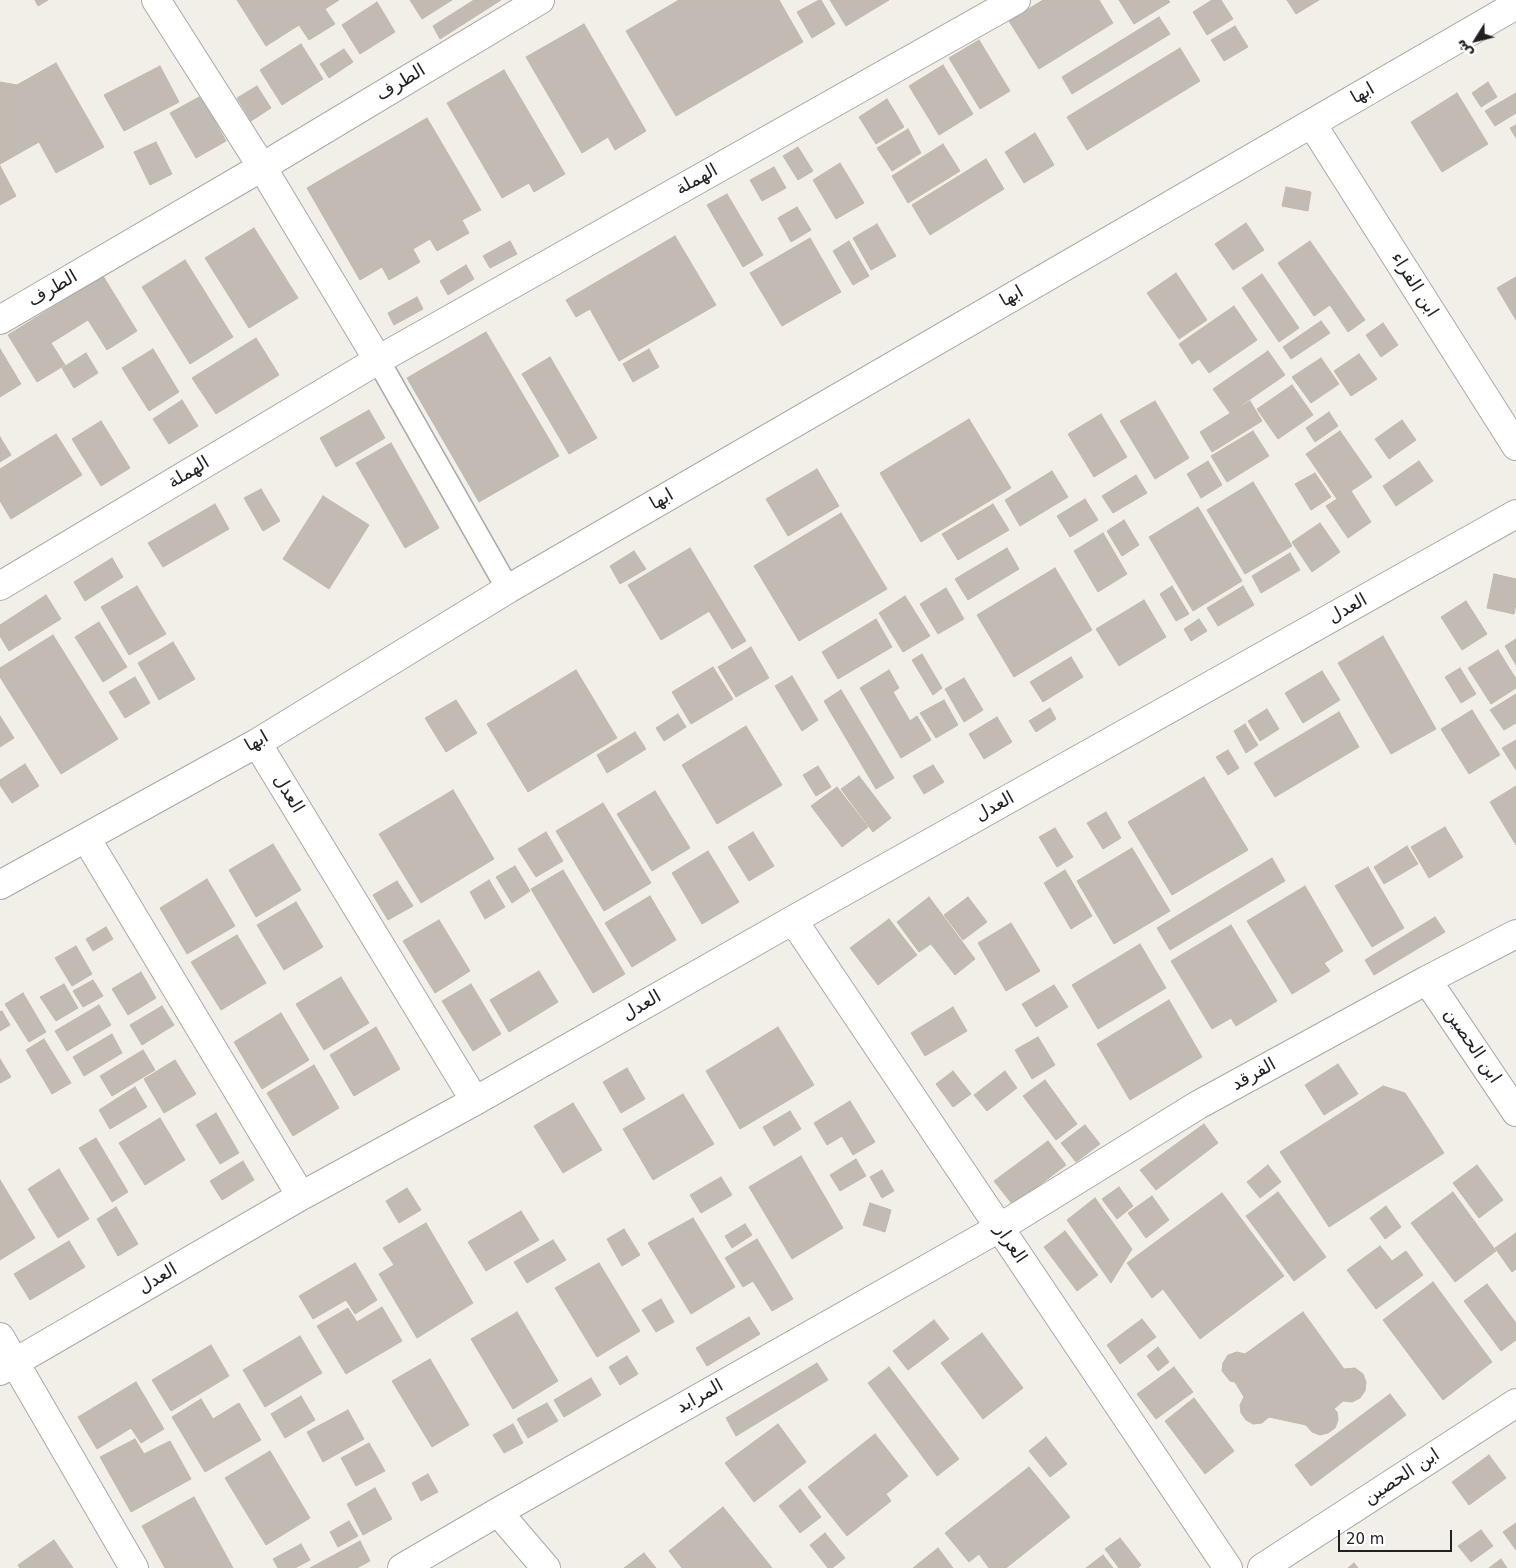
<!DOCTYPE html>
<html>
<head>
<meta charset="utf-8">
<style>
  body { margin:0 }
  #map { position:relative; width:1516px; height:1568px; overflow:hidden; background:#f2efe8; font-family:"DejaVu Sans","Noto Naskh Arabic",sans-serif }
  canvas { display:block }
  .north { position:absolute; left:1451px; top:15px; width:50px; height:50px; -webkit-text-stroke:4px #fff; paint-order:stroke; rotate:234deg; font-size:14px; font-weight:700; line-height:20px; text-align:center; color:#212121 }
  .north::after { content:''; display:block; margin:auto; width:18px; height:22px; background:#212121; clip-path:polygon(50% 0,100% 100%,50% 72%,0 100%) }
  .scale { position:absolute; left:1338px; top:1530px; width:114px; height:22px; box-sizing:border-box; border:2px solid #212121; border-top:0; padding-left:6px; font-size:15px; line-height:18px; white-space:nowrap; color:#212121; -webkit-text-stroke:4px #fff; paint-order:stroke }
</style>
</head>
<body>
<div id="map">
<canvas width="1516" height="1568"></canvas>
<div class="north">ش</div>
<div class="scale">20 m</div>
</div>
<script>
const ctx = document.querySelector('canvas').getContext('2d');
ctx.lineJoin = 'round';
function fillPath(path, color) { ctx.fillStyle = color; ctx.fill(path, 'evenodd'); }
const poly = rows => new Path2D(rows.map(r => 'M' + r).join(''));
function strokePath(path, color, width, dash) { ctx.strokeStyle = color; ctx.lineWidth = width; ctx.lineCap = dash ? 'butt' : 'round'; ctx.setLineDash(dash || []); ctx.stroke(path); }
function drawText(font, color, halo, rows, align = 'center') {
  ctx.font = font + ' "DejaVu Sans","Noto Naskh Arabic",sans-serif'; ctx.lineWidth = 5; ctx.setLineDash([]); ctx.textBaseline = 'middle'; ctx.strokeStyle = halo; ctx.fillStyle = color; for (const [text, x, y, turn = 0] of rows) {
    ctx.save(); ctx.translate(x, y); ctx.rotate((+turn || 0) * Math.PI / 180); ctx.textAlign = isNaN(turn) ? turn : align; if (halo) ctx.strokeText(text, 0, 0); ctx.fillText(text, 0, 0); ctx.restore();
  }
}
const building = poly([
  [35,0,48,0,38,6,35,0],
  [237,0,339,0,325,9,335,24,309,40,299,25,266,46,237,0],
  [410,0,452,0,422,19,410,0],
  [474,0,501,0,440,39,433,26,474,0],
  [679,0,779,0,803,42,676,116,626,31,679,0],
  [819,0,821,0,835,24,812,38,797,12,819,0],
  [830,0,889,0,846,26,830,0],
  [1043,0,1099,0,1113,23,1039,69,1009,21,1043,0],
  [1119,0,1168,0,1170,2,1134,24,1119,0],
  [1212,0,1221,0,1233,19,1207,35,1193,12,1212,0],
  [1287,0,1319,0,1296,14,1287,0],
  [377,2,395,32,360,54,342,25,377,2],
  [1159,17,1170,34,1072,94,1062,77,1159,17],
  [584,24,646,131,615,150,608,137,582,153,526,57,584,24],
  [1235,26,1248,47,1224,61,1211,40,1235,26],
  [979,40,1010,91,980,109,949,58,979,40],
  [301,44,323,79,282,105,260,70,301,44],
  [1180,48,1200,81,1087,150,1067,117,1180,48],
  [344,49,353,62,329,78,320,64,344,49],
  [56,63,104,147,56,173,39,142,0,164,0,82,17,85,56,63],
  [943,65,973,114,939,135,909,86,943,65],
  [160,66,179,102,124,131,104,95,160,66],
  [504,70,565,174,534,192,529,183,502,198,447,103,504,70],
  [1488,82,1497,97,1481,107,1472,93,1488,82],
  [257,86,271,108,251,121,237,98,257,86],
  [1457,93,1488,144,1442,172,1411,122,1457,93],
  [1516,93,1516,113,1495,126,1485,111,1516,93],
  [201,96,226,141,196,158,170,113,201,96],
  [887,99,904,127,876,144,859,117,887,99],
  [427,118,481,210,462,220,469,233,437,251,430,239,413,249,420,262,389,280,382,267,360,280,307,188,427,118],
  [1516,125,1516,138,1510,128,1516,125],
  [908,129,921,153,892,171,877,148,908,129],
  [1035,133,1054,165,1024,183,1005,152,1035,133],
  [156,142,172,174,150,185,134,152,156,142],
  [943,144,960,171,908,203,892,176,943,144],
  [798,147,813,171,798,180,783,156,798,147],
  [986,159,1004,189,930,235,912,205,986,159],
  [840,163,864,203,836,219,813,180,840,163],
  [0,166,16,196,0,205,0,166],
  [774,167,786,188,762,201,750,180,774,167],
  [1286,187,1311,192,1308,211,1282,206,1286,187],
  [727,194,763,255,743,267,707,205,727,194],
  [797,207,811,230,791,242,778,218,797,207],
  [1246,223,1264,250,1233,270,1215,244,1246,223],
  [877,224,896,256,871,270,853,238,877,224],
  [254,228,298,298,249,328,205,258,254,228],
  [675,236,716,305,619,361,590,309,576,317,566,300,675,236],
  [810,238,841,292,782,326,750,273,810,238],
  [510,241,517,254,490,268,483,256,510,241],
  [849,241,869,276,853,285,833,251,849,241],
  [1310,241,1365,320,1348,332,1330,305,1314,316,1278,263,1310,241],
  [185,260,233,337,190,364,142,287,185,260],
  [466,265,474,279,448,295,440,281,466,265],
  [1176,273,1207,320,1179,339,1147,293,1176,273],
  [1262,274,1299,328,1279,342,1242,288,1262,274],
  [103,276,137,331,107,350,88,320,51,343,65,365,37,382,8,335,103,276],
  [1516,277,1516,320,1497,288,1516,277],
  [417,297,423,309,394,325,388,313,417,297],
  [1234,306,1257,340,1209,373,1199,359,1192,364,1179,344,1234,306],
  [1321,321,1330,333,1291,359,1283,347,1321,321],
  [1383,323,1398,345,1381,357,1366,335,1383,323],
  [486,332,559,456,479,502,407,378,486,332],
  [256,338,279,375,216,414,192,378,256,338],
  [0,349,21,384,0,397,0,349],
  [153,349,179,392,149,411,122,368,153,349],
  [649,349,659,367,633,382,623,364,649,349],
  [1268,351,1285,375,1230,413,1213,389,1268,351],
  [86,353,98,373,74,388,62,368,86,353],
  [1359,354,1377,379,1351,396,1334,371,1359,354],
  [550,357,597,438,569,454,522,374,550,357],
  [1321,358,1339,384,1311,403,1292,377,1321,358],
  [1292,385,1313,415,1278,439,1257,409,1292,385],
  [182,400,198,426,169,444,153,419,182,400],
  [1155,401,1189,458,1155,479,1120,421,1155,401],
  [1250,401,1262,421,1212,452,1200,432,1250,401],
  [369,410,385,438,336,467,320,438,369,410],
  [1329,412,1338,426,1315,442,1306,428,1329,412],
  [1101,414,1127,457,1094,477,1068,434,1101,414],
  [969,419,1011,488,921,542,880,473,969,419],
  [1402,420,1416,440,1389,459,1375,439,1402,420],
  [101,421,130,468,101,486,72,439,101,421],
  [1253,431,1269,456,1227,482,1211,456,1253,431],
  [1340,431,1372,477,1351,491,1371,522,1348,538,1326,506,1337,499,1306,454,1340,431],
  [56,434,82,475,11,519,0,501,0,469,56,434],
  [0,437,11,455,0,462,0,437],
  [391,443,439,528,405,548,356,463,391,443],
  [1208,461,1222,485,1201,498,1187,474,1208,461],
  [1419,461,1433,481,1396,506,1383,486,1419,461],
  [817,469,839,506,788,536,766,499,817,469],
  [1052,471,1068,497,1020,526,1005,500,1052,471],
  [1315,473,1331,497,1311,510,1295,484,1315,473],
  [1136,475,1147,493,1113,513,1102,496,1136,475],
  [1253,482,1292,546,1245,574,1207,510,1253,482],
  [261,489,280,521,263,531,244,498,261,489],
  [323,496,369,525,329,589,283,559,323,496],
  [1085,499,1098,520,1070,537,1057,516,1085,499],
  [215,504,229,529,163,567,148,543,215,504],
  [993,504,1009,530,958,560,942,534,993,504],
  [1198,507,1242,581,1193,611,1149,537,1198,507],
  [841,513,887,589,799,641,754,566,841,513],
  [1124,520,1139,545,1122,556,1107,531,1124,520],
  [1320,523,1340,552,1312,572,1292,542,1320,523],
  [1103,533,1127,574,1098,592,1074,551,1103,533],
  [690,548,723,603,661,640,628,585,690,548],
  [1007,548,1019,569,968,600,955,579,1007,548],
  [634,551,646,569,620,584,610,566,634,551],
  [1290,553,1300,570,1261,593,1252,576,1290,553],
  [112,558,123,577,85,601,74,582,112,558],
  [1055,568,1092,630,1014,677,977,615,1055,568],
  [1494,574,1516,579,1516,604,1514,614,1487,608,1494,574],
  [137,586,166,634,129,655,101,607,137,586],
  [1172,586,1189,614,1176,621,1160,594,1172,586],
  [1243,586,1254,605,1218,626,1207,608,1243,586],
  [946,588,964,619,938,634,920,604,946,588],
  [46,595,61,619,9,651,0,636,0,625,46,595],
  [905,596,930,636,903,652,879,613,905,596],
  [1144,600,1166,637,1119,666,1096,629,1144,600],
  [1466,601,1487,634,1462,650,1441,617,1466,601],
  [723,603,746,641,732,649,709,611,723,603],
  [876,619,892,647,838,679,822,652,876,619],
  [1199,619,1207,631,1191,641,1184,629,1199,619],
  [99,622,127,667,103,682,75,637,99,622],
  [53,635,118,739,61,774,0,677,0,668,53,635],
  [1383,636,1436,729,1391,754,1338,663,1383,636],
  [1516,639,1516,665,1505,646,1516,639],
  [173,642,195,679,159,700,138,663,173,642],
  [751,647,769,678,736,697,718,667,751,647],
  [1498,650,1516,679,1516,688,1491,704,1468,668,1498,650],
  [922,654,942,688,933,695,912,660,922,654],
  [1071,657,1083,677,1043,702,1030,682,1071,657],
  [713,667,733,699,691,724,672,692,713,667],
  [1460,668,1476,694,1461,703,1445,677,1460,668],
  [576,670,617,738,528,792,487,724,576,670],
  [889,670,899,688,893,692,910,721,917,716,931,740,901,758,860,688,889,670],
  [1322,671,1340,700,1303,723,1285,693,1322,671],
  [792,676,818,720,802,731,775,686,792,676],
  [135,677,150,703,125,718,109,692,135,677],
  [964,678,983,710,964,722,945,689,964,678],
  [841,690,894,778,876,789,824,701,841,690],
  [1516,694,1516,723,1504,730,1490,710,1516,694],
  [456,700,477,733,446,752,425,718,456,700],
  [944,700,958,725,936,738,920,713,944,700],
  [1050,708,1056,719,1036,732,1029,721,1050,708],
  [1267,709,1279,729,1260,741,1248,721,1267,709],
  [1472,710,1500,755,1469,774,1441,729,1472,710],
  [1339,712,1359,747,1275,797,1254,763,1339,712],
  [678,714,686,727,664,741,656,728,678,714],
  [0,716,14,738,0,747,0,716],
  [997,717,1012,742,984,759,969,734,997,717],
  [1245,724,1258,745,1246,753,1234,731,1245,724],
  [746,726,782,785,717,824,682,765,746,726],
  [635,732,646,749,607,773,597,755,635,732],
  [1516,740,1516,770,1502,748,1516,740],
  [1228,750,1239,768,1228,775,1216,757,1228,750],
  [25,764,39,786,12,803,0,785,0,780,25,764],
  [933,765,944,782,924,794,913,776,933,765],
  [818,766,831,787,816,796,803,775,818,766],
  [859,776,891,818,873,832,841,789,859,776],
  [1204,777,1248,850,1172,895,1128,822,1204,777],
  [1516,786,1516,845,1490,802,1516,786],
  [837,787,868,827,842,847,811,806,837,787],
  [453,790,494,859,421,903,379,834,453,790],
  [655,791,690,848,652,871,617,814,655,791],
  [603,803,651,883,604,911,556,831,603,803],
  [1106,812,1121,838,1103,849,1087,823,1106,812],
  [1445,827,1463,857,1429,878,1411,847,1445,827],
  [1055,828,1073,857,1057,867,1039,837,1055,828],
  [546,832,563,861,536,877,518,849,546,832],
  [753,832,774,866,749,881,728,847,753,832],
  [273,844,301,890,256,917,229,870,273,844],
  [1407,846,1418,864,1384,884,1374,867,1407,846],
  [1132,848,1170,911,1114,944,1077,881,1132,848],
  [708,851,739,902,702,924,672,873,708,851],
  [1272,858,1285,881,1170,950,1157,928,1272,858],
  [515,866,530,891,512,903,496,877,515,866],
  [1368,867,1404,928,1372,947,1335,886,1368,867],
  [563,870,625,974,593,993,531,889,563,870],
  [1065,870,1092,916,1071,929,1044,883,1065,870],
  [207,879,235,926,187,954,160,908,207,879],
  [489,880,505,907,485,919,470,892,489,880],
  [397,881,413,906,388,920,373,895,397,881],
  [1305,886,1343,951,1324,963,1330,971,1292,994,1247,921,1305,886],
  [650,896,676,940,632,967,605,923,650,896],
  [929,897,975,959,955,975,931,944,919,952,897,922,929,897],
  [968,897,987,922,963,940,944,915,968,897],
  [296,902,323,947,284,970,257,925,296,902],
  [1435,917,1445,932,1374,975,1365,960,1435,917],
  [889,919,917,955,878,985,850,948,889,919],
  [439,920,470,971,435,993,403,941,439,920],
  [1011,923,1040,971,1006,991,978,943,1011,923],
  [1231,925,1277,1001,1236,1026,1231,1018,1212,1029,1171,961,1231,925],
  [106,927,113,939,93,951,86,939,106,927],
  [237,935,266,983,221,1010,191,962,237,935],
  [1140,944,1166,988,1098,1029,1072,985,1140,944],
  [76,946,92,974,72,986,55,958,76,946],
  [539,971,558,1002,509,1032,490,1000,539,971],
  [141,972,156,998,128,1015,112,989,141,972],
  [341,977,369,1023,324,1050,296,1004,341,977],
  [93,980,103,996,83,1007,73,991,93,980],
  [64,984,78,1008,56,1021,40,997,64,984],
  [471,984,501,1034,473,1051,442,1001,471,984],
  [1054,985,1068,1007,1036,1027,1022,1004,1054,985],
  [23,993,46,1032,29,1042,5,1004,23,993],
  [1169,1000,1202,1057,1130,1100,1097,1044,1169,1000],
  [99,1005,111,1025,67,1051,55,1031,99,1005],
  [162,1006,174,1025,142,1045,130,1025,162,1006],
  [953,1007,967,1031,925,1056,911,1033,953,1007],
  [2,1011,10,1025,0,1031,0,1012,2,1011],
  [281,1013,309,1060,262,1089,234,1042,281,1013],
  [376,1027,400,1069,354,1096,330,1055,376,1027],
  [778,1027,814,1085,740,1129,706,1071,778,1027],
  [112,1034,122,1053,84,1076,73,1057,112,1034],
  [1038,1037,1055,1065,1032,1079,1015,1050,1038,1037],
  [44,1039,71,1083,52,1094,26,1050,44,1039],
  [143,1050,155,1070,112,1096,100,1076,143,1050],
  [0,1059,11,1077,0,1083,0,1059],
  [175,1060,196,1094,164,1113,144,1079,175,1060],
  [1338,1064,1358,1094,1324,1115,1305,1085,1338,1064],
  [314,1065,339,1108,293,1136,267,1093,314,1065],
  [627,1068,645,1099,621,1113,603,1082,627,1068],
  [953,1071,971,1094,953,1107,936,1084,953,1071],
  [1005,1071,1017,1088,987,1111,974,1095,1005,1071],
  [1045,1080,1077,1124,1056,1140,1023,1096,1045,1080],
  [1383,1086,1405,1093,1444,1153,1329,1227,1280,1152,1383,1086],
  [135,1087,147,1107,110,1129,99,1110,135,1087],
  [683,1094,714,1144,653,1180,623,1129,683,1094],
  [850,1101,875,1142,853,1155,842,1136,827,1145,814,1123,850,1101],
  [573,1103,602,1150,563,1173,534,1126,573,1103],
  [790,1111,801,1129,774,1146,763,1127,790,1111],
  [216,1113,239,1153,220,1164,196,1125,216,1113],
  [160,1118,185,1160,145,1185,119,1143,160,1118],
  [1204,1124,1218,1143,1156,1190,1140,1170,1204,1124],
  [1085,1125,1100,1144,1076,1162,1061,1143,1085,1125],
  [96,1138,128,1192,112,1202,79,1148,96,1138],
  [1048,1141,1066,1165,1013,1205,994,1181,1048,1141],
  [801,1156,843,1228,792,1259,749,1187,801,1156],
  [856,1159,866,1176,840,1191,830,1175,856,1159],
  [243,1161,254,1180,222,1200,210,1181,243,1161],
  [1268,1165,1281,1182,1260,1198,1247,1182,1268,1165],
  [1477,1165,1503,1200,1479,1218,1453,1183,1477,1165],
  [59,1169,89,1219,58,1238,28,1189,59,1169],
  [882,1170,894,1191,882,1198,870,1177,882,1170],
  [721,1177,732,1195,701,1213,690,1195,721,1177],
  [0,1180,35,1238,0,1260,0,1180],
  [1119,1187,1133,1206,1117,1219,1102,1199,1119,1187],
  [407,1188,421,1210,399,1223,386,1201,407,1188],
  [1278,1192,1326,1257,1294,1281,1246,1216,1278,1192],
  [1453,1192,1496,1251,1455,1282,1411,1223,1453,1192],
  [1222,1193,1284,1276,1200,1339,1163,1289,1152,1298,1127,1263,1222,1193],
  [1152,1196,1169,1220,1146,1238,1128,1213,1152,1196],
  [1095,1198,1132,1249,1111,1283,1067,1220,1095,1198],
  [870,1203,891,1210,885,1232,863,1225,870,1203],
  [1386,1206,1401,1227,1385,1239,1370,1218,1386,1206],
  [116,1207,138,1244,118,1256,97,1219,116,1207],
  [521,1211,539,1240,486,1271,468,1242,521,1211],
  [693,1218,735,1287,691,1314,648,1243,693,1218],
  [426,1223,473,1303,417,1338,379,1274,394,1265,383,1248,426,1223],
  [745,1224,752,1235,732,1248,725,1236,745,1224],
  [624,1229,640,1255,622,1266,607,1239,624,1229],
  [1065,1231,1098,1275,1077,1291,1044,1247,1065,1231],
  [1516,1233,1516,1269,1512,1272,1495,1248,1516,1233],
  [757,1239,793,1299,772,1311,753,1281,743,1287,725,1258,757,1239],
  [553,1240,566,1260,527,1283,514,1262,553,1240],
  [69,1241,85,1267,30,1300,14,1274,69,1241],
  [1380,1246,1392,1261,1406,1251,1423,1275,1376,1309,1347,1270,1380,1246],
  [355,1263,377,1300,355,1314,346,1300,313,1319,299,1296,355,1263],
  [599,1263,640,1331,597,1357,555,1288,599,1263],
  [1433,1282,1492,1362,1443,1400,1383,1320,1433,1282],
  [1487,1284,1516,1323,1516,1340,1501,1351,1464,1301,1487,1284],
  [661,1299,674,1322,656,1332,642,1310,661,1299],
  [382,1307,402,1341,346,1374,317,1326,348,1308,357,1322,382,1307],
  [517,1312,558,1381,513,1409,471,1339,517,1312],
  [1303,1312,1344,1369,1355,1368,1363,1374,1366,1382,1365,1391,1360,1398,1352,1402,1343,1401,1334,1409,1337,1412,1338,1420,1335,1428,1328,1433,1320,1435,1312,1432,1306,1425,1269,1417,1262,1423,1253,1424,1246,1420,1241,1413,1240,1405,1244,1397,1235,1382,1230,1381,1222,1371,1223,1363,1228,1355,1237,1352,1245,1354,1303,1312],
  [749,1317,760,1334,707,1366,696,1348,749,1317],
  [1142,1319,1156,1337,1120,1364,1107,1345,1142,1319],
  [934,1320,949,1339,908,1370,893,1351,934,1320],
  [982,1333,1023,1388,983,1419,941,1363,982,1333],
  [300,1336,322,1373,265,1407,243,1370,300,1336],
  [211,1345,229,1376,171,1411,152,1380,211,1345],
  [1158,1347,1169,1362,1158,1371,1147,1356,1158,1347],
  [627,1356,638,1374,620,1385,609,1367,627,1356],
  [430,1359,469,1425,432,1447,392,1381,430,1359],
  [817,1363,828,1380,736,1436,726,1418,817,1363],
  [889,1367,959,1459,937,1476,868,1383,889,1367],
  [1174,1367,1193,1392,1156,1419,1137,1394,1174,1367],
  [591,1378,601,1395,564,1417,554,1400,591,1378],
  [136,1382,164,1429,141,1443,131,1428,97,1449,78,1417,136,1382],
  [1390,1394,1406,1415,1311,1486,1295,1465,1390,1394],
  [301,1396,315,1420,285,1438,271,1414,301,1396],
  [1194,1398,1234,1451,1205,1474,1165,1421,1194,1398],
  [201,1399,213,1419,239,1403,261,1440,205,1472,172,1417,201,1399],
  [547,1403,558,1421,528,1438,517,1419,547,1403],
  [348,1410,364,1439,323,1462,307,1432,348,1410],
  [513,1424,523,1443,504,1453,493,1435,513,1424],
  [778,1424,806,1462,754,1502,725,1463,778,1424],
  [875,1434,908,1476,886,1494,891,1501,847,1536,808,1487,875,1434],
  [1046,1437,1067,1464,1050,1477,1029,1451,1046,1437],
  [135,1439,144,1454,170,1441,191,1479,131,1512,100,1457,135,1439],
  [369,1443,385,1471,356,1486,341,1458,369,1443],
  [270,1451,310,1518,266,1545,225,1478,270,1451],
  [1489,1455,1506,1478,1469,1505,1452,1482,1489,1455],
  [1029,1467,1070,1517,1006,1568,989,1568,979,1554,969,1562,945,1533,1029,1467],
  [428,1474,438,1492,421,1501,412,1483,428,1474],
  [375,1488,392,1519,363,1535,347,1504,375,1488],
  [800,1489,821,1517,800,1533,779,1506,800,1489],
  [194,1497,233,1568,165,1568,142,1526,194,1497],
  [723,1507,772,1568,682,1568,669,1551,723,1507],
  [349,1521,358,1536,338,1547,330,1532,349,1521],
  [1516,1523,1516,1550,1503,1532,1516,1523],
  [1481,1530,1493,1546,1471,1562,1458,1546,1481,1530],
  [825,1533,845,1558,832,1568,828,1568,810,1545,825,1533],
  [1120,1538,1141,1565,1138,1568,1119,1568,1105,1549,1120,1538],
  [54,1540,73,1568,20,1568,18,1565,54,1540],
  [360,1541,370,1561,357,1568,310,1568,360,1541],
  [301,1544,310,1560,295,1568,278,1568,273,1559,301,1544],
  [938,1548,953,1568,913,1568,938,1548],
  [644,1553,656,1568,624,1568,644,1553],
  [1103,1555,1113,1568,1086,1568,1103,1555],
  [1501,1559,1507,1568,1489,1568,1501,1559],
  [1354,1563,1358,1568,1348,1568,1354,1563]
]);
const service = poly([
  [378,360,508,589]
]);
const minor = poly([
  [156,0,262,167,378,360],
  [1312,124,1516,446],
  [0,320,262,167,540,0],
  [0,586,378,360,1016,0],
  [257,743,475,1101],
  [86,838,301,1196],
  [0,885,257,743,508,589,1516,5],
  [793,920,1228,1568],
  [1427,980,1516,1112],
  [0,1337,134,1568],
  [0,1371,301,1196,475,1101,793,920,1516,514],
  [498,1512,546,1568],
  [402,1568,498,1512,999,1228,1198,1105,1427,980,1516,934],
  [1262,1568,1516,1403]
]);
const streetNames = [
  ["الطرف",401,83,-31],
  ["ابها",1363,94,-30],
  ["الهملة",697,180,-29],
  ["ابن الفراء",1414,285,58],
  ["الطرف",53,289,-30],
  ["ابها",1012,297,-30],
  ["الهملة",189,473,-31],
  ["ابها",662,500,-30],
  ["العدل",1348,609,-29],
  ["ابها",257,742,-30],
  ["العدل",288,794,59],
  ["العدل",995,807,-29],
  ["العدل",642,1006,-30],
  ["ابن الحصين",1472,1046,56],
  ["الفرقد",1254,1075,-29],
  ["العرار",1010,1244,56],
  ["العدل",158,1279,-30],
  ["المرابد",700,1397,-29],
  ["ابن الحصين",1402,1477,-33]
];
fillPath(building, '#c2bbb4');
strokePath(building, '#c3b7ab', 1);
strokePath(service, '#a8a8a8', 25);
strokePath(minor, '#a8a8a8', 30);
strokePath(service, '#fff', 22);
strokePath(minor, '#fff', 28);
drawText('18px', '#212121', '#fff', streetNames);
</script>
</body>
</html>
